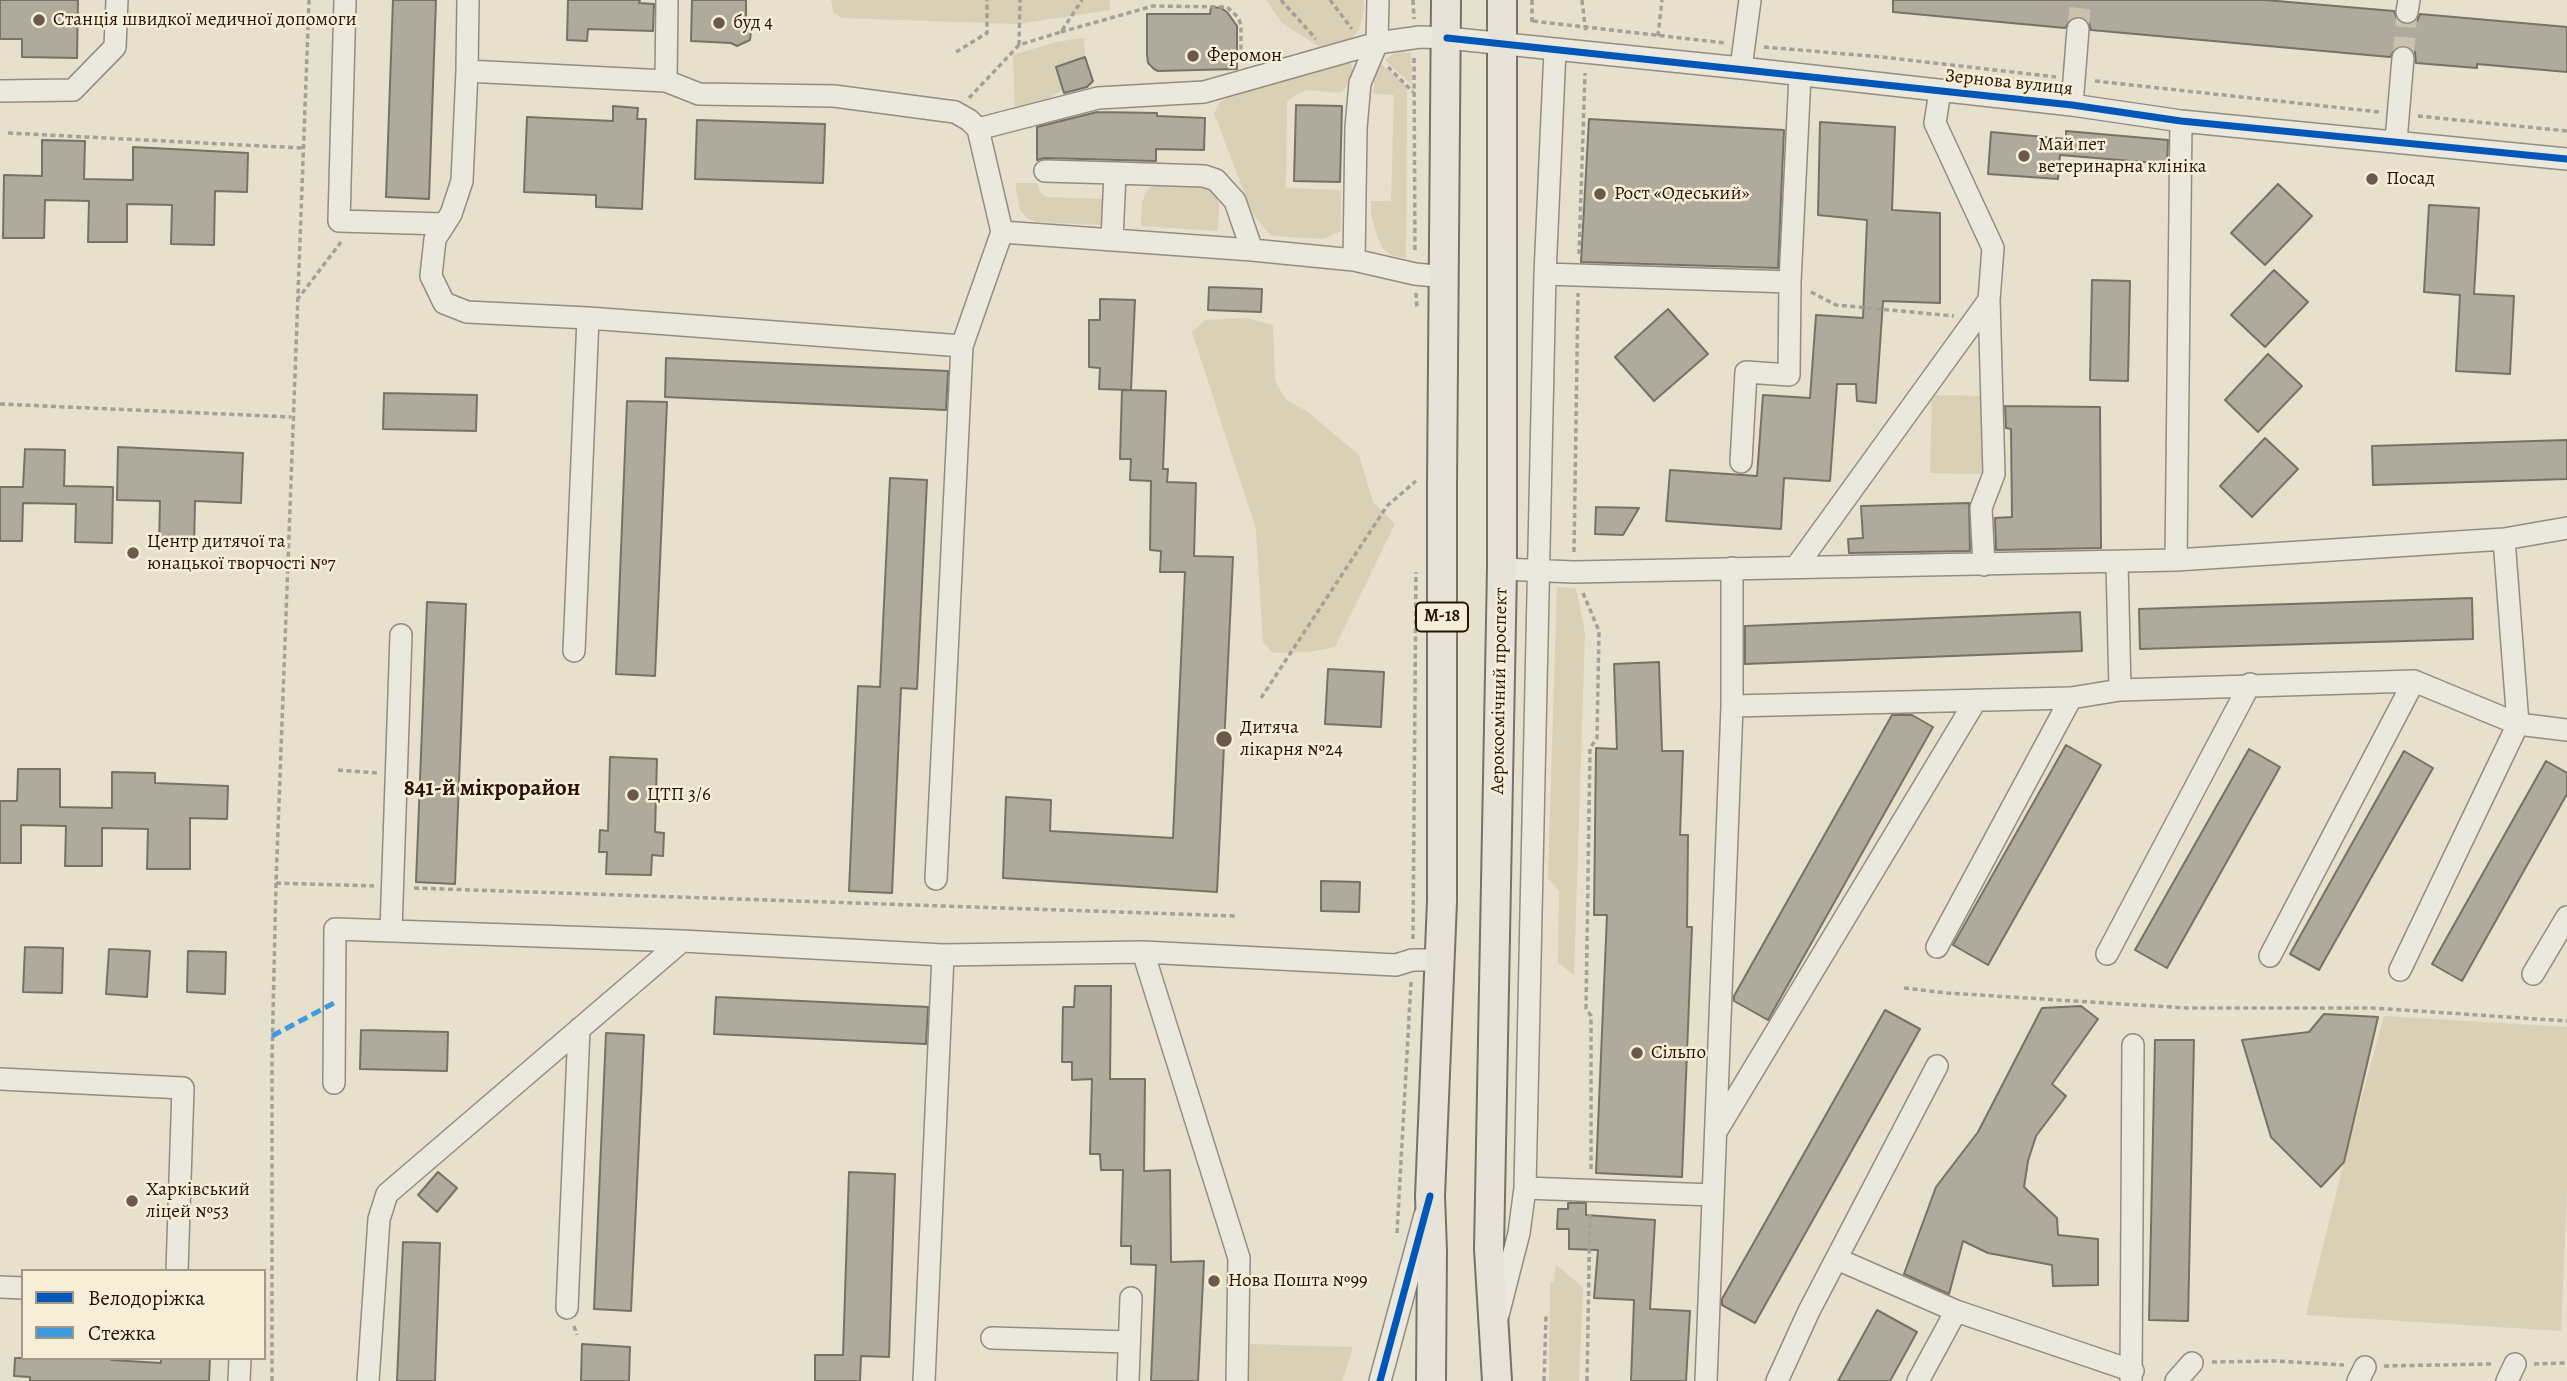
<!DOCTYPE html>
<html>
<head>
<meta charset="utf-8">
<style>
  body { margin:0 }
  #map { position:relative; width:2567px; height:1381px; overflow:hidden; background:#e6e0cc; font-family:Alegreya,serif }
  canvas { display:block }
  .legend { position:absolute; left:21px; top:1269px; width:245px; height:91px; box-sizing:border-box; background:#f6efd7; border:2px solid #a49684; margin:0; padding:9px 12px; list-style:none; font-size:21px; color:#291108 }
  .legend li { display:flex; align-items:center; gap:14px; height:35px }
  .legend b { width:35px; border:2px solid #a49684 }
</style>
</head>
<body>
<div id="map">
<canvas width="2567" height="1381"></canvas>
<ul class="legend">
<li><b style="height:9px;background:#0057b8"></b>Велодоріжка</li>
<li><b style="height:9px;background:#3d9add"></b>Стежка</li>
</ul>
</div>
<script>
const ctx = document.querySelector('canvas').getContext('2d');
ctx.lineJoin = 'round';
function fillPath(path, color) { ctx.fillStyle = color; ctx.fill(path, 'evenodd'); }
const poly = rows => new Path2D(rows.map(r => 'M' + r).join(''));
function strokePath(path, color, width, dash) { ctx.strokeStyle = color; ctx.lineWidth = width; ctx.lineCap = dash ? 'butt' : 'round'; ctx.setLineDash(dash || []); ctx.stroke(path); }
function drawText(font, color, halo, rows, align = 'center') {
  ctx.font = font + ' Alegreya,serif'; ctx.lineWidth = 5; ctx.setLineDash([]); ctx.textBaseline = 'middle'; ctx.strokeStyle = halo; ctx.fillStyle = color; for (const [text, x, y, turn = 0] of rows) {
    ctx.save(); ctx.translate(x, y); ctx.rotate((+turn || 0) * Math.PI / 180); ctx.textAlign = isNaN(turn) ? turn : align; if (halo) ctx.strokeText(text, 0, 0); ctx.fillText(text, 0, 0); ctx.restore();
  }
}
const green = poly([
  [831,0,1110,0,1110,10,1017,24,842,18,834,13],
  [1266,0,1364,0,1364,10,1359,30,1352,38,1321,48,1282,23],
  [1084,38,1085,57,1056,67,1063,90,1024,113,1015,112,1013,55,1056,42],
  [1402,52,1411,53,1412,85,1385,60,1393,54],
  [1346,58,1352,66,1354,74,1344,90,1339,93,1308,90,1297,94,1287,102,1286,188,1341,190,1341,231,1324,239,1271,236,1252,213,1214,113,1220,102,1245,87],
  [1381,64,1406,86,1407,92,1406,258,1393,256,1383,249,1377,236,1371,213,1371,201,1391,201,1394,95,1373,94,1375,74],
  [1015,183,1037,183,1040,192,1046,197,1104,199,1104,225,1036,222,1027,218,1020,210],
  [1155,186,1202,187,1210,191,1217,197,1219,205,1218,231,1141,226,1142,203,1145,194,1150,187],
  [1247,318,1273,325,1275,381,1286,400,1308,412,1359,455,1373,502,1395,524,1335,647,1309,652,1273,653,1263,642,1256,529,1192,332,1205,320],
  [1932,395,1987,396,1985,474,1930,473],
  [1557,587,1576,588,1585,633,1574,975,1558,963,1559,891,1548,878],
  [2384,1016,2567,1027,2567,1190,2561,1331,2306,1315,2344,1162],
  [1556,1265,1583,1287,1579,1381,1549,1381,1550,1283,1554,1281],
  [1250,1344,1353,1347,1342,1381,1249,1381]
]);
const building = poly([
  [0,0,78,0,77,58,22,57,22,39,0,39,0,0],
  [393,0,436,0,429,199,386,197,393,0],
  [568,0,640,0,639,3,654,4,653,31,588,29,587,41,567,40,568,0],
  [692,0,746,0,746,20,751,32,750,40,737,46,731,43,691,41,692,0],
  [1893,0,2265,0,2394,11,2398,22,2406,25,2417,21,2420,14,2567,27,2567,72,2477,64,2477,68,2416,63,2415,52,2405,45,2397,46,2390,57,2091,30,2089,23,2080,16,2072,18,2065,28,1893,12,1893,0],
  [1211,7,1221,8,1227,12,1237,26,1237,69,1158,71,1154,69,1148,63,1147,54,1147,14,1210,14,1211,7],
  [1085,57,1093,81,1087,87,1064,93,1056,67,1085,57],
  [1296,105,1342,106,1340,182,1294,181,1296,105],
  [613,106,638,108,637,119,646,119,642,209,596,207,596,195,524,192,527,117,613,121,613,106],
  [1097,112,1157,113,1157,116,1205,118,1204,150,1156,149,1156,161,1045,158,1037,160,1037,127,1097,112],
  [1589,119,1784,130,1778,268,1581,262,1589,119],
  [697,120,825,124,823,183,695,179,697,120],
  [1820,122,1895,127,1892,210,1940,213,1940,303,1883,301,1876,403,1857,401,1856,384,1837,384,1830,481,1784,478,1781,529,1666,521,1670,470,1757,476,1763,395,1810,398,1816,315,1863,318,1867,220,1818,215,1820,122],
  [2066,131,2168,140,2167,164,2060,155,2058,179,1988,174,1991,132,2066,139,2066,131],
  [42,140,85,141,84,179,133,180,133,147,248,153,247,192,215,191,214,245,171,244,172,205,127,204,127,242,88,242,89,201,45,200,44,238,3,238,4,175,42,176,42,140],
  [2278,184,2312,216,2265,265,2231,233,2278,184],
  [2429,205,2479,208,2474,294,2514,296,2510,374,2456,371,2460,295,2424,292,2429,205],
  [2274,270,2308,302,2265,347,2231,315,2274,270],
  [2092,280,2130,281,2128,381,2090,380,2092,280],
  [1209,287,1262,289,1261,312,1208,310,1209,287],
  [1100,299,1135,300,1131,390,1099,389,1100,368,1089,367,1089,320,1100,320,1100,299],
  [1668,309,1708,354,1654,401,1615,357,1668,309],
  [2268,354,2302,386,2258,432,2225,400,2268,354],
  [666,358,948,371,946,410,665,397,666,358],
  [1122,390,1166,391,1163,469,1168,469,1167,482,1196,483,1194,556,1233,557,1217,892,1003,878,1006,797,1051,800,1050,831,1173,838,1185,572,1160,572,1161,551,1150,550,1151,481,1130,480,1131,459,1120,459,1122,390],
  [384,393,477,395,476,431,383,429,384,393],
  [627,401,667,402,655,676,616,674,627,401],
  [2005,406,2100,407,2101,548,1996,550,1995,518,2012,517,2011,429,2006,428,2005,406],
  [2265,438,2298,469,2252,517,2220,486,2265,438],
  [2567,440,2567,479,2373,485,2372,446,2567,440],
  [118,447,243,453,241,503,195,501,194,546,159,545,160,501,117,500,118,447],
  [25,449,65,450,64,486,113,487,112,543,75,542,76,504,23,503,22,541,0,541,0,487,23,487,25,449],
  [890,478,927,480,917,689,901,688,892,893,849,891,858,686,880,687,890,478],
  [1969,503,1970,551,1849,553,1848,539,1863,538,1861,506,1969,503],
  [1596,507,1639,508,1623,535,1595,534,1596,507],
  [2472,598,2473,639,2140,649,2139,609,2472,598],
  [427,602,466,604,455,884,416,882,427,602],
  [2080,612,2082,651,1745,664,1745,626,2080,612],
  [1659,662,1662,751,1683,751,1680,835,1688,835,1687,927,1692,927,1682,1177,1596,1173,1607,915,1594,915,1596,748,1617,749,1614,664,1659,662],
  [1328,669,1384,672,1381,727,1325,724,1328,669],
  [1892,715,1912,715,1933,727,1768,1020,1734,1001,1734,996,1892,715],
  [2066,745,2101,765,1988,965,1953,945,2066,745],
  [2249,749,2280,767,2167,968,2135,950,2249,749],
  [2404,751,2433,768,2319,970,2290,954,2404,751],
  [610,757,657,759,655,832,664,833,663,856,652,855,651,875,606,874,607,852,599,852,600,830,608,831,610,757],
  [2546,761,2567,773,2567,794,2462,981,2432,964,2546,761],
  [18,769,60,769,60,807,112,808,112,772,155,773,155,783,228,786,227,819,190,818,190,869,147,869,148,829,102,828,102,866,65,866,66,826,21,825,21,863,0,863,0,801,17,801,18,769],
  [1321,881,1360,882,1359,912,1321,911,1321,881],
  [25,947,63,948,62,993,23,992,25,947],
  [109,949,150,951,147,997,106,994,109,949],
  [188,951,226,952,225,994,187,992,188,951],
  [1075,986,1111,986,1110,1079,1145,1079,1144,1171,1170,1170,1171,1262,1204,1261,1198,1381,1151,1381,1156,1265,1131,1264,1131,1246,1121,1246,1123,1170,1101,1170,1100,1154,1090,1154,1092,1079,1072,1080,1072,1062,1062,1062,1063,1007,1074,1007,1075,986],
  [716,997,928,1007,926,1044,714,1034,716,997],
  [2081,1006,2098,1019,2052,1084,2066,1096,2036,1136,2028,1161,2024,1187,2057,1218,2058,1235,2098,1239,2098,1285,2053,1286,2052,1265,1988,1253,1963,1241,1949,1294,1904,1274,1936,1187,1978,1132,2042,1008,2081,1006],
  [1885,1010,1920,1029,1755,1323,1722,1305,1722,1299,1885,1010],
  [2324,1014,2378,1017,2344,1162,2321,1187,2271,1137,2242,1040,2309,1032,2324,1014],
  [361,1030,448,1032,447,1071,360,1069,361,1030],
  [606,1033,644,1035,631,1311,594,1309,606,1033],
  [2155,1040,2194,1040,2188,1321,2149,1320,2155,1040],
  [438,1172,457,1188,437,1212,418,1195,438,1172],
  [849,1172,895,1174,889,1357,861,1356,860,1381,815,1381,815,1355,843,1355,849,1172],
  [1568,1203,1586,1203,1586,1215,1655,1220,1650,1309,1690,1311,1686,1381,1631,1381,1634,1300,1594,1298,1598,1250,1569,1249,1569,1229,1557,1229,1558,1209,1568,1209,1568,1203],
  [403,1242,440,1243,435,1381,397,1381,403,1242],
  [1877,1310,1917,1332,1905,1354,1890,1381,1838,1381,1877,1310],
  [582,1344,630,1347,629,1381,581,1381,582,1344],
  [15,1358,111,1358,111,1360,161,1363,161,1358,210,1358,209,1381,30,1381,30,1377,14,1376,15,1358]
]);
const minorTunnel = poly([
  [2078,29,2081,0],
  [2403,58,2407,12]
]);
const path = poly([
  [1281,0,1316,39],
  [1330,0,1352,29],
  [1413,0,1414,19],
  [1532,0,1532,22],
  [1582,0,1586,34],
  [1533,21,1725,43],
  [1061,32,1153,6,1227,7,1238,17,1241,25,1241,60],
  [1658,36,1662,0],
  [1019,45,1020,0],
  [1764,47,1882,57,2056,77],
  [956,52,987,33,987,0],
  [1414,58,1415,253],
  [1388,67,1413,92],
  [2095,81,2379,112],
  [969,98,1019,45,1061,32,1082,0],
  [2418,116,2567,131],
  [8,133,302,148],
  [1579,254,1585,73],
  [1811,292,1836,305,1954,316],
  [1416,293,1417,309],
  [297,300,341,242],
  [0,404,291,417],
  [1574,552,1578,293],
  [1583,593,1599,631,1597,738,1590,748,1586,1008,1591,1016,1591,1169],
  [1261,698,1387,506,1416,481],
  [338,770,377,773],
  [276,883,374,886],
  [414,888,1237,916],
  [1413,939,1416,572],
  [1904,988,1947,993,2186,1008,2373,1008,2567,1021],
  [1397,1233,1411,982],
  [574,1326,577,1335],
  [2212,1362,2277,1361,2344,1365],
  [2534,1364,2567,1363],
  [2384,1366,2491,1364],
  [272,1381,272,1060,276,883,309,0],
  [1544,1381,1546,1315],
  [1587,1381,1590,1212]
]);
const minor = poly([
  [345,0,339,221,444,224],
  [468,0,467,71,666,81,699,94,834,96,955,112,969,120,978,129,1002,232,1252,250,1354,260,1415,274,1445,277],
  [2407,12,2409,0],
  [1741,68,1750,0],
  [467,71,462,181,451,214,435,239,431,276,444,303,467,312,588,318],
  [666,81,667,0],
  [0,91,73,90,115,47,117,0],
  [2072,105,2078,29],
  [978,129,1098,98,1204,92,1377,43,1420,37,1447,38,1741,68,2072,105,2181,121,2567,159],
  [2396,141,2403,58],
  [1045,171,1115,173],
  [1112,240,1115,173,1204,176,1216,180,1235,201,1252,250],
  [1354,260,1356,128,1360,83,1377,43,1378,0],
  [1545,274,1790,282,1800,75],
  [1741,462,1746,372,1789,375,1790,282],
  [2176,560,2504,539,2567,528],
  [2117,562,2120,690],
  [1984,565,1981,508,1994,474,1989,300],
  [1796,567,1989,300,1993,248,1935,123,1940,91],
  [1502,569,1574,572,2176,560,2181,121],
  [574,651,588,318,962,346],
  [1732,706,2071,698,2120,690,2414,681,2518,724,2567,730],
  [936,879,962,346,1002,232],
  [391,931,401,635],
  [1937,947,2071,698],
  [1143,952,1239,1258,1237,1381],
  [2107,954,2250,684],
  [2270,956,2414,681],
  [2400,970,2518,724,2504,539],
  [2533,974,2567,917],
  [0,1079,183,1088,177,1271],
  [334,1083,335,929,682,941,943,955,1143,952,1396,965,1412,960,1441,960],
  [1717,1130,1976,700],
  [1525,1188,1713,1195],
  [1837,1259,1956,1311],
  [0,1287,23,1288],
  [567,1308,579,1029],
  [1498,1315,1519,1233,1525,1188,1545,274,1555,50],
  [992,1338,1129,1342],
  [239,1381,240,1358],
  [368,1381,379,1219,387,1194,682,941],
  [924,1381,943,955],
  [1128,1381,1131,1298],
  [1380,1381,1425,1215],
  [1706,1381,1732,706,1732,568],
  [1777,1381,1809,1311,1937,1066],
  [1918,1381,1956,1311,2133,1371],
  [2131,1381,2133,1045],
  [2176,1381,2192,1363],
  [2358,1381,2365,1367],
  [2507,1381,2515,1364]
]);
const major = poly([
  [1431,1381,1432,1251,1430,1196,1442,901,1442,483,1446,0],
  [1497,1381,1489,1249,1502,569,1502,0]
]);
const quiet = poly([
  [272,1036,334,1003]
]);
const cycleway = poly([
  [1447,38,2072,105,2181,121,2567,159],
  [1380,1381,1430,1196]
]);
const markers = [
  [39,20,7,"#6b594d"],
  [719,23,7,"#6b594d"],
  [1193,56,7,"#6b594d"],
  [2024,156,7,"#6b594d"],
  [2372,179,7,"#6b594d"],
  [1600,194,7,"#6b594d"],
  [133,553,7,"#6b594d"],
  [1224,739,9,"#6b594d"],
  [633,795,7,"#6b594d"],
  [1637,1053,7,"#6b594d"],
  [132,1201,7,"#6b594d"],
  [1214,1281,7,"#6b594d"]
];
const shields = [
  [1442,617,52]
];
const shieldNames = [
  ["М-18",1442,617]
];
const poiNames = [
  ["Станція швидкої медичної допомоги",53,20],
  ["буд 4",733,23],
  ["Феромон",1207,56],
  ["Май пет",2038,145],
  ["ветеринарна клініка",2038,167],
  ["Посад",2386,179],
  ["Рост «Одеський»",1614,194],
  ["Центр дитячої та",147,542],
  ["юнацької творчості №7",147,564],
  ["Дитяча",1240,728],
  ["лікарня №24",1240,750],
  ["ЦТП 3/6",647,795],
  ["Сільпо",1651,1053],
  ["Харківський",146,1190],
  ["ліцей №53",146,1212],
  ["Нова Пошта №99",1228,1281]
];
const streetNames = [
  ["Зернова вулиця",2009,83,6],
  ["Аерокосмічний проспект",1500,691,-89]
];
const quarterNames = [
  ["841-й мікрорайон",492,789]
];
fillPath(green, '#d9d0b5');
fillPath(building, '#b0aa9c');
strokePath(building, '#787166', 2);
strokePath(minorTunnel, '#cac1af', 21, [21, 10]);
strokePath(minor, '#938c80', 24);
strokePath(major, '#787166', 32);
strokePath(path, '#a5a097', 3.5, [5, 3.5]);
strokePath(minor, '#ebe8de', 21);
strokePath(major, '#e8e3d8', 28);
strokePath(quiet, '#3d9add', 5, [10, 5]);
strokePath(cycleway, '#0057b8', 7);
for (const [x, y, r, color] of markers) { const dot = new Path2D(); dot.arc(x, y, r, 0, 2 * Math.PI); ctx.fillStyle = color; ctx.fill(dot); strokePath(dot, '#f6efd7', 2.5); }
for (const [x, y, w] of shields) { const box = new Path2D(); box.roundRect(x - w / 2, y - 14.5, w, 29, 5); ctx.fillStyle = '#f6efd7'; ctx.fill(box); strokePath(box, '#291108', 2); }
drawText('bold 18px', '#291108', null, shieldNames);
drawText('19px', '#291108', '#f6efd7', poiNames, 'left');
drawText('19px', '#291108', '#f6efd7', streetNames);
drawText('bold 23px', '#291108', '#f6efd7', quarterNames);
</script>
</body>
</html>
